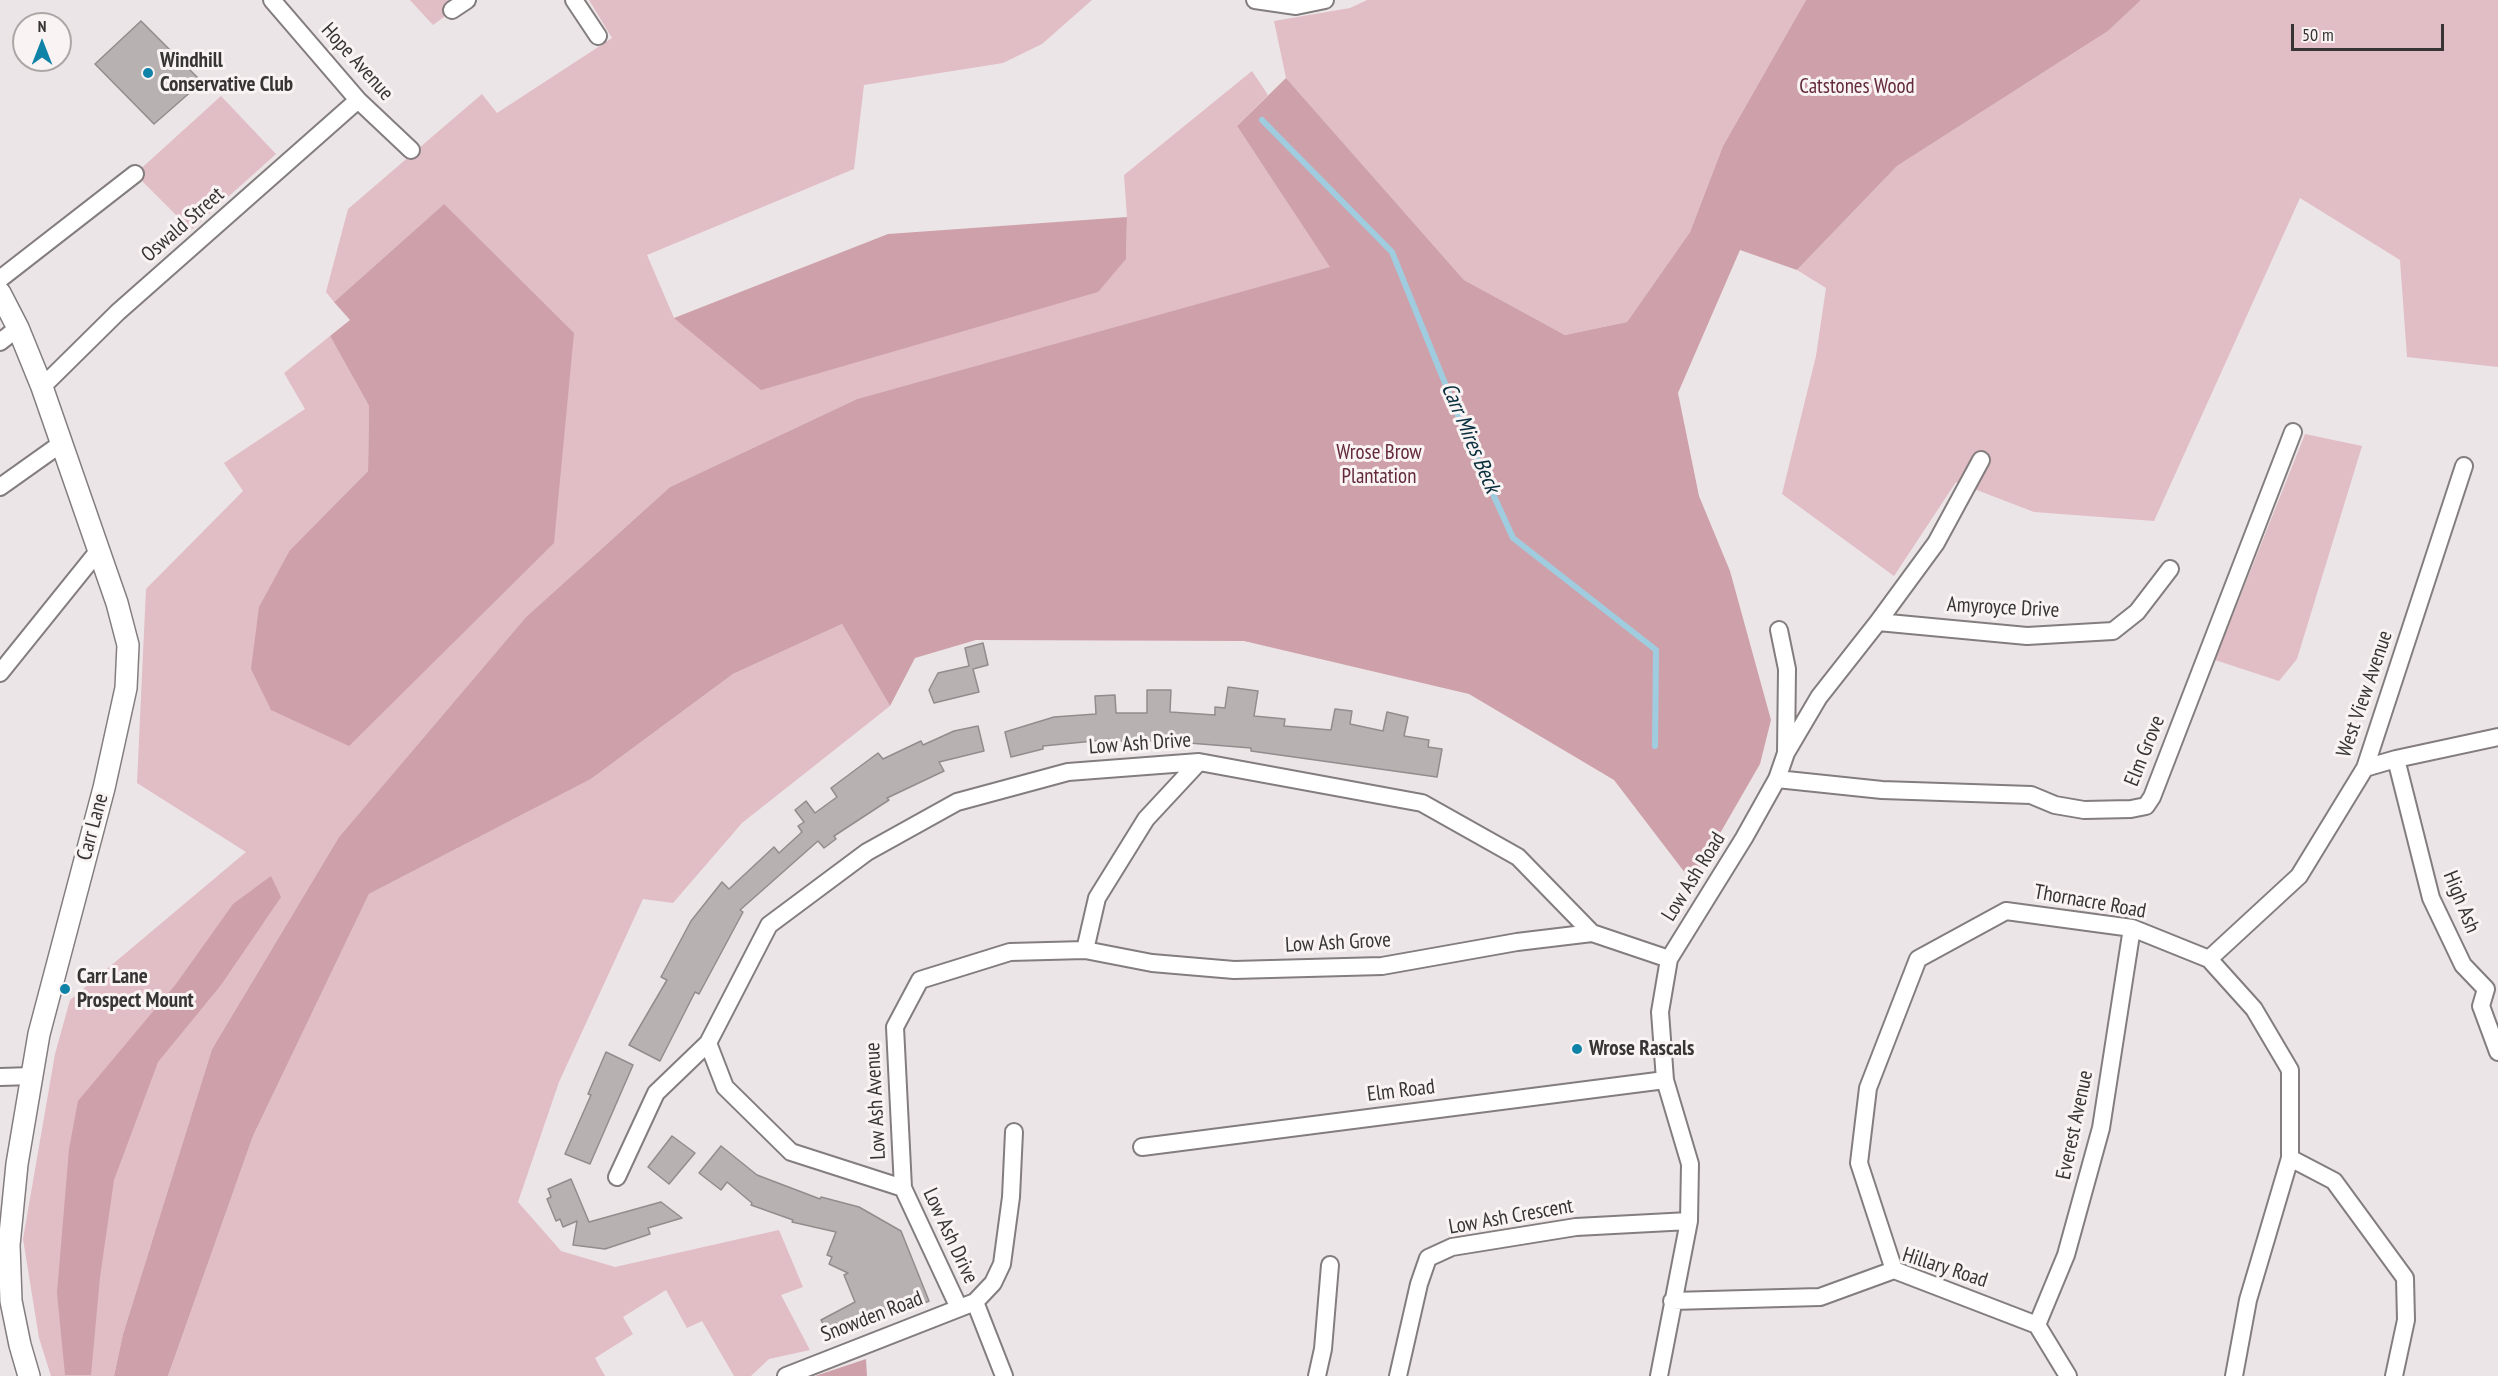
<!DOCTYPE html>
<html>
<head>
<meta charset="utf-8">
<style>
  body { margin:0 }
  #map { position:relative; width:2498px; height:1376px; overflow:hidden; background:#ece5e7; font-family:"PT Sans Narrow",sans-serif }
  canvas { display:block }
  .north { position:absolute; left:12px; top:12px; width:60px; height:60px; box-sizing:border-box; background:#faf3f4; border:2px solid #aca7a7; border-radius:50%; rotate:0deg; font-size:16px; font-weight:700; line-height:24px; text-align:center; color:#363434 }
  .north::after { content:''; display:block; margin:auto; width:21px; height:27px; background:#0f82a8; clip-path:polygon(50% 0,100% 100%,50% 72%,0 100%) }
  .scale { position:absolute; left:2291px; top:24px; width:153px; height:27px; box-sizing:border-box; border:3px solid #363434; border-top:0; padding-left:8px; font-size:18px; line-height:21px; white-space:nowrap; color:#363434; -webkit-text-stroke:4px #faf3f4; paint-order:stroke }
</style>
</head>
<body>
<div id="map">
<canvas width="2498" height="1376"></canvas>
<div class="north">N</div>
<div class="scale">50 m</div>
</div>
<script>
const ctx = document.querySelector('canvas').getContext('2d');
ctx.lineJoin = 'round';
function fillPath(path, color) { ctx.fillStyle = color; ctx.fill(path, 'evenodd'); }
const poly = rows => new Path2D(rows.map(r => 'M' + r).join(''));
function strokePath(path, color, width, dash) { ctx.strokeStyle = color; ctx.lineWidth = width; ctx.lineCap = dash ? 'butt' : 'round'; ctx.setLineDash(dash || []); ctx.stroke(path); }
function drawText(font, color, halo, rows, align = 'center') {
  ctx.font = font + ' "PT Sans Narrow",sans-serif'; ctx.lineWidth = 6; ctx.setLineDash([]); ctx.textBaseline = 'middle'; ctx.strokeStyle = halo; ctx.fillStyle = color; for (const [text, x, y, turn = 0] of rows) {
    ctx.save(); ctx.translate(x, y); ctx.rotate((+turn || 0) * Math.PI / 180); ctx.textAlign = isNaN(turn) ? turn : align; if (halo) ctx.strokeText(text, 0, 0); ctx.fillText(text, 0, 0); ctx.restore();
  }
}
const green = poly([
  [410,0,467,0,433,25],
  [589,0,1092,0,1042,44,1003,63,864,85,854,169,647,255,674,318,1126,259,1127,217,1124,175,1252,71,1268,95,1237,126,1331,267,857,399,670,487,526,617,339,837,212,1049,123,1334,114,1376,51,1376,39,1338,23,1239,55,1054,70,1000,246,852,137,783,146,589,243,491,224,463,305,409,284,373,330,336,369,406,368,471,290,550,349,746,444,204,334,302,326,292,348,209,482,94,497,113,612,38],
  [1367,0,1806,0,1723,146,1690,232,1627,322,1565,335,1464,280,1286,78,1274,21,1350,8],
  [2141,0,2498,0,2498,367,2407,357,2400,260,2300,198,2154,521,2034,512,1956,482,1894,576,1782,494,1816,356,1826,288,1797,270,1897,166,2108,31],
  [221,96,276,154,191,230,135,174],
  [2305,434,2362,446,2297,659,2279,681,2215,660],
  [842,624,890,706,742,823,673,903,643,899,559,1082,518,1202,561,1251,615,1267,779,1230,803,1287,781,1295,810,1350,769,1359,751,1376,734,1376,702,1321,687,1328,666,1290,623,1317,633,1334,595,1358,605,1376,168,1376,253,1136,369,894,591,779,733,674]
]);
const forest = poly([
  [1806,0,2141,0,2108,31,1897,166,1797,270,1740,250,1678,393,1699,496,1730,571,1771,720,1760,764,1692,882,1614,780,1469,694,1244,641,976,640,915,658,890,706,842,624,733,674,591,779,369,894,253,1136,168,1376,114,1376,123,1334,212,1049,339,837,526,617,670,487,857,399,1330,267,1237,126,1286,78,1464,280,1565,335,1627,322,1690,232,1723,146],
  [444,204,574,333,554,543,349,746,271,710,251,669,259,607,290,550,368,471,369,406,330,336,350,320,334,302],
  [1127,217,1126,259,1098,292,761,390,674,318,888,234],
  [271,876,281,897,221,985,158,1062,114,1180,100,1277,91,1375,65,1375,57,1293,69,1149,78,1101,176,984,233,904],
  [866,1359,867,1376,815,1376]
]);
const stream = poly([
  [1262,120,1392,252,1463,428,1513,538,1656,650,1655,746]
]);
const building = poly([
  [141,21,202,82,154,124,95,64,141,21],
  [983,643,988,665,973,669,979,692,934,703,929,690,938,673,969,666,965,648,983,643],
  [1228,687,1258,691,1254,716,1285,719,1284,726,1331,730,1335,709,1352,711,1350,724,1383,731,1387,712,1408,717,1404,736,1429,740,1428,747,1442,749,1437,777,1251,751,1251,748,1164,741,1114,741,1114,739,1043,746,1043,749,1011,757,1005,732,1054,717,1096,714,1095,696,1115,695,1116,713,1147,713,1147,690,1171,690,1170,712,1215,715,1215,707,1225,708,1228,687],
  [978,726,984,751,939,762,944,771,887,798,889,800,834,836,836,839,824,848,818,841,740,910,743,912,699,994,695,992,660,1061,629,1045,667,980,661,977,691,921,722,882,729,889,774,847,779,853,802,832,798,826,804,822,795,810,806,801,815,813,837,797,831,788,878,753,883,759,921,741,923,745,954,731,978,726],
  [606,1052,633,1065,590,1164,565,1154,591,1095,588,1094,606,1052],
  [672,1136,695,1153,669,1184,648,1167,672,1136],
  [721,1146,757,1175,820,1199,821,1197,859,1207,901,1231,929,1301,906,1311,902,1301,830,1337,821,1320,855,1302,844,1275,848,1273,829,1264,832,1257,827,1255,836,1232,792,1222,793,1220,751,1205,752,1203,727,1182,721,1190,699,1173,721,1146],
  [571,1179,589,1222,661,1202,682,1218,648,1228,650,1234,605,1249,573,1245,577,1221,563,1227,560,1219,556,1221,547,1199,551,1197,548,1189,571,1179]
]);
const minor = poly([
  [272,0,358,100,411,150],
  [574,0,598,36],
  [1255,0,1296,6,1325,0],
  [452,10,467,0],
  [0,279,135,174],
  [0,342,18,328],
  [42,387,118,312,358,100],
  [0,487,62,443],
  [1878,622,2027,636,2113,631,2137,612,2170,569],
  [1779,630,1787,669,1786,753],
  [0,673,99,550],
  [2396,759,2431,898,2463,965,2486,989,2481,1006,2498,1052],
  [2365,768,2396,759,2498,737],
  [1777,779,1882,790,2031,795,2055,805,2084,810,2131,809,2146,806,2152,797,2293,432],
  [1085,950,1152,963,1234,970,1382,966,1517,942,1592,933],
  [2209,959,2299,876,2365,768,2464,466],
  [0,1077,32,1076],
  [1142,1147,1665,1080],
  [2290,1158,2334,1181,2405,1278,2406,1320,2394,1376],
  [617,1177,656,1093,708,1043],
  [903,1188,895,1027,920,980,1010,952,1085,950,1097,898,1146,819,1199,762],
  [1894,1270,1859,1163,1868,1088,1918,959,2006,911,2132,928,2209,959,2254,1009,2290,1070,2290,1158,2248,1300,2234,1376],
  [1672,1301,1820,1297,1894,1270,2037,1325,2068,1376],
  [975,1302,1004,1376],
  [959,1308,903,1188,791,1152,725,1087,708,1043,769,925,867,852,957,802,1068,772,1199,762,1422,803,1518,857,1592,933,1669,959],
  [2037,1325,2066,1255,2101,1128,2132,928],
  [786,1376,975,1302,993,1283,1002,1264,1011,1197,1014,1132],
  [1317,1376,1323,1349,1330,1265],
  [1398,1376,1419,1284,1428,1258,1452,1247,1576,1227,1689,1221],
  [1659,1376,1689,1221,1690,1164,1665,1080,1660,1012,1669,959,1744,838,1777,779,1786,753,1819,697,1878,622,1936,543,1981,460]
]);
const tertiary = poly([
  [0,293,18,328,42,387,117,603,128,645,126,688,104,788,39,1034,17,1164,9,1245,11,1301,20,1345,29,1376]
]);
const markers = [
  [148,73,6,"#0f82a8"],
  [65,989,6,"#0f82a8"],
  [1577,1049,6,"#0f82a8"]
];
const poiNames = [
  ["Windhill",160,61],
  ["Conservative Club",160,85],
  ["Carr Lane",77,977],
  ["Prospect Mount",77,1001],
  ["Wrose Rascals",1589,1049]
];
const streetNames = [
  ["Hope Avenue",357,62,48],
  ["Oswald Street",183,225,-41],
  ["Amyroyce Drive",2003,608,3],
  ["West View Avenue",2365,694,-71],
  ["Low Ash Drive",1140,744,-4],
  ["Elm Grove",2145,751,-68],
  ["Carr Lane",93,827,-75],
  ["Low Ash Road",1694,877,-58],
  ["Thornacre Road",2090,902,10],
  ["High Ash",2461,902,68],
  ["Low Ash Grove",1338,943,-3],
  ["Elm Road",1401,1091,-7],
  ["Low Ash Avenue",876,1101,-93],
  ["Everest Avenue",2075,1125,-78],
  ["Low Ash Crescent",1511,1217,-10],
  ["Low Ash Drive",950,1236,65],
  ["Hillary Road",1945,1268,18],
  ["Snowden Road",872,1317,-21]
];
const parkNames = [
  ["Catstones Wood",1857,87],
  ["Wrose Brow",1379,453],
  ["Plantation",1379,477]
];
const waterNames = [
  ["Carr Mires Beck",1470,438,67]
];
fillPath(green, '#e1bdc5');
fillPath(forest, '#cea1aa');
strokePath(stream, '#a0cce0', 6);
fillPath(building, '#b8b1b2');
strokePath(building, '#928c8d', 1.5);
strokePath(minor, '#837d7e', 20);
strokePath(tertiary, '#837d7e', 24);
strokePath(minor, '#fff', 16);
strokePath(tertiary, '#fff', 21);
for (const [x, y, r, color] of markers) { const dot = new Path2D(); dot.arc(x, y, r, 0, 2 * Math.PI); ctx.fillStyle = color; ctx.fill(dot); strokePath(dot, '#faf3f4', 2); }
drawText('bold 21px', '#363434', '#faf3f4', poiNames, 'left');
drawText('21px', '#363434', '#faf3f4', streetNames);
drawText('21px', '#632a3a', '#faf3f4', parkNames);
drawText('italic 22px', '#062e3d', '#faf3f4', waterNames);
</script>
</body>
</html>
